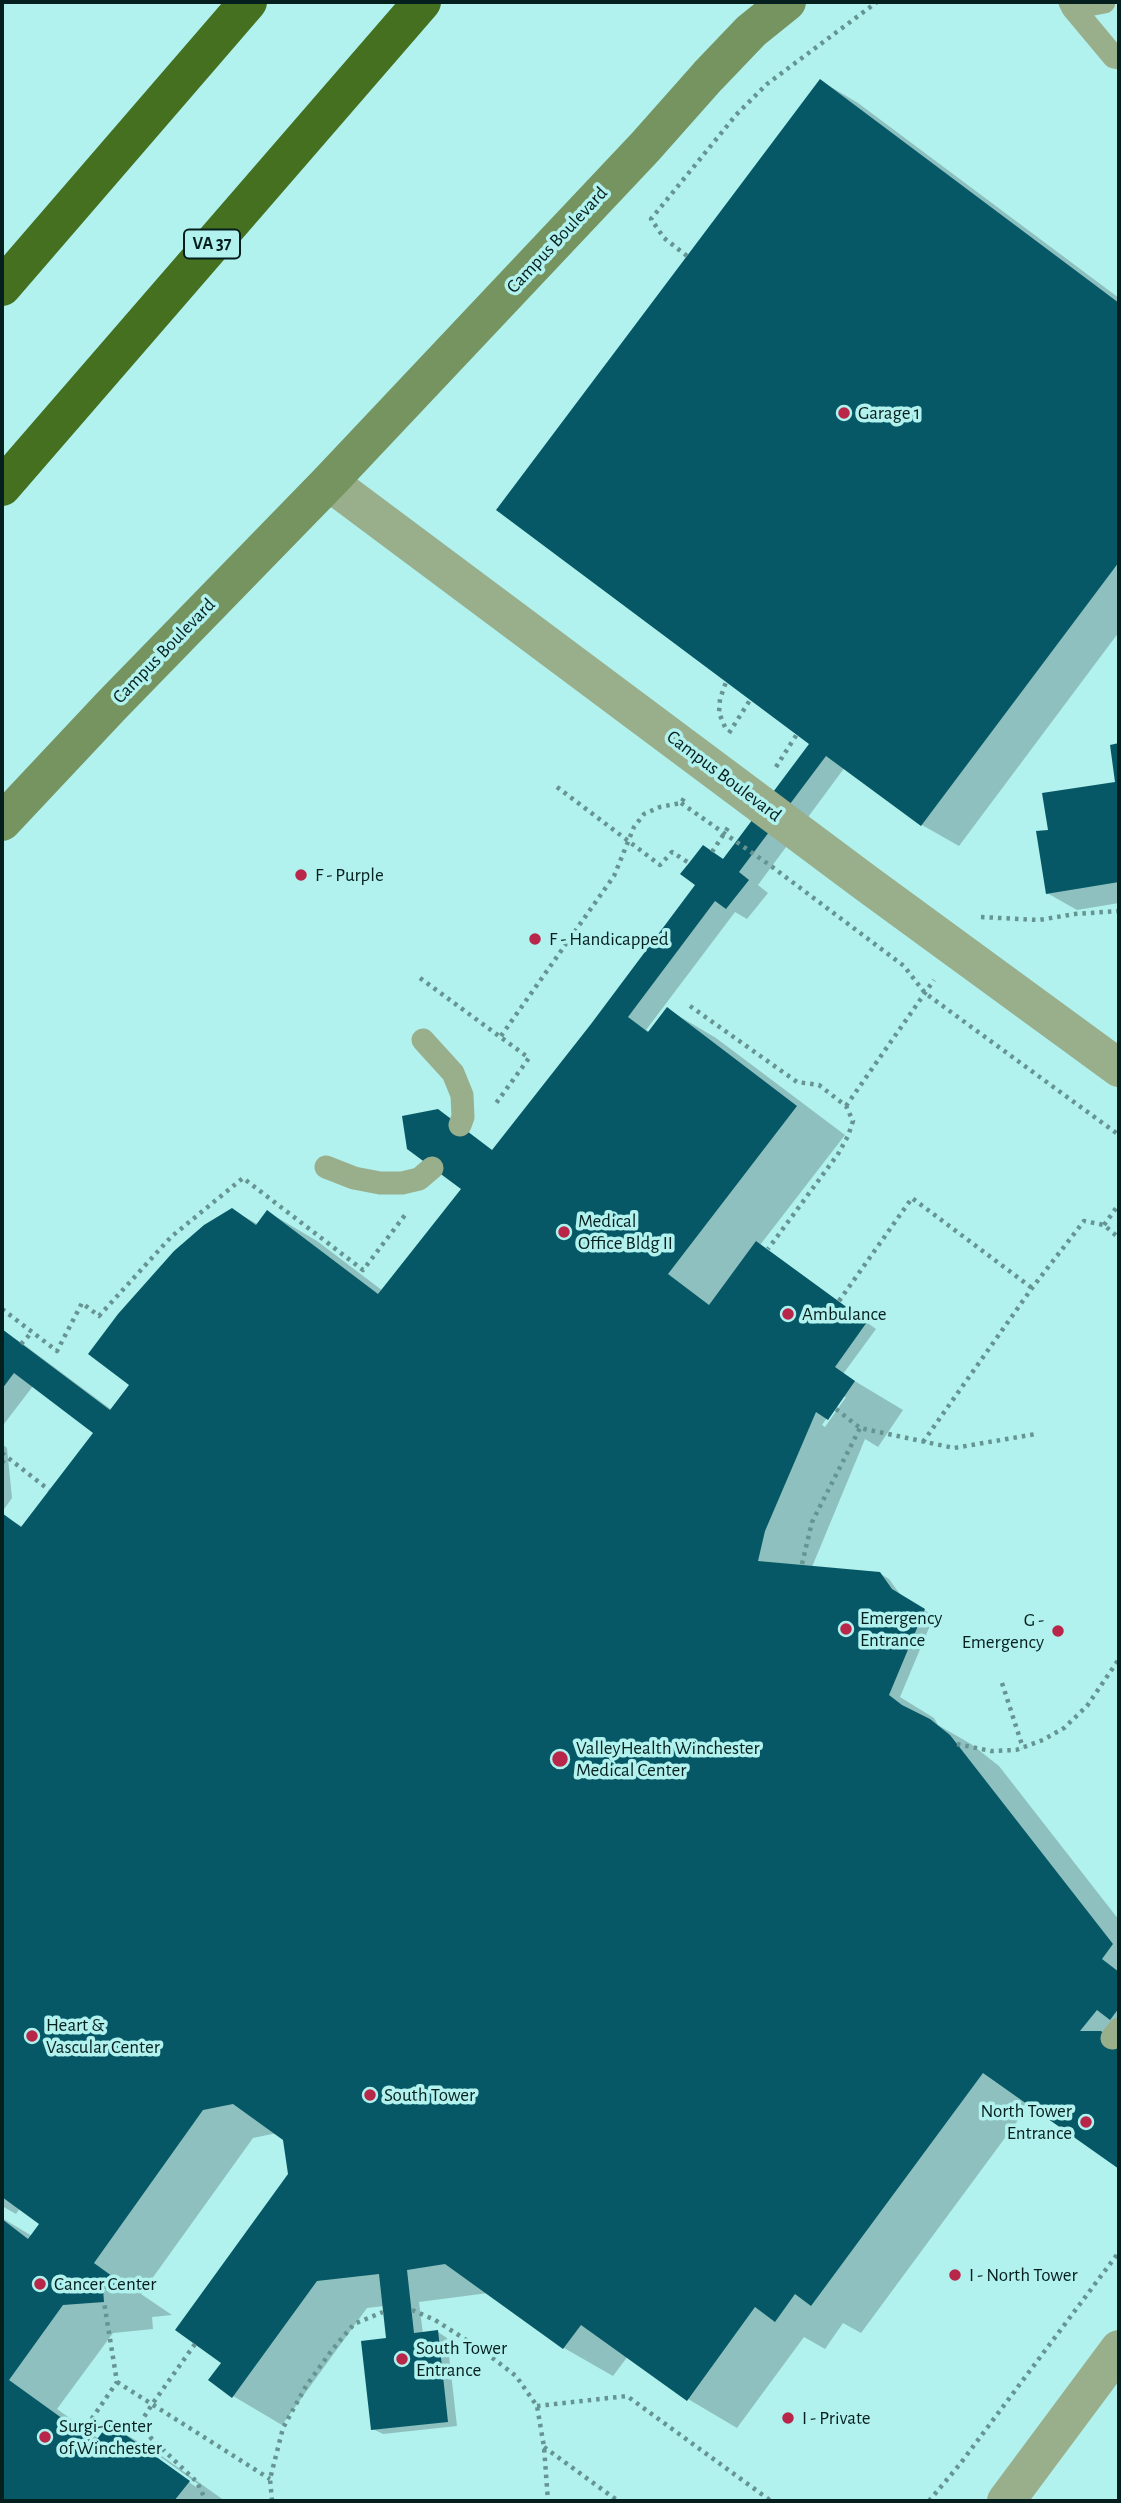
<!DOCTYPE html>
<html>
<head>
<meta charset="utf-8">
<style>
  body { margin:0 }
  #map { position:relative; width:1121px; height:2503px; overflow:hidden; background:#b1f1ee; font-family:"Alegreya Sans",sans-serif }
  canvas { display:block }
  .frame { position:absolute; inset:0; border:4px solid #051f1f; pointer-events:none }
</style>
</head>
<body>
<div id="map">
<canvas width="1121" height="2503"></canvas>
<div class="frame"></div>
</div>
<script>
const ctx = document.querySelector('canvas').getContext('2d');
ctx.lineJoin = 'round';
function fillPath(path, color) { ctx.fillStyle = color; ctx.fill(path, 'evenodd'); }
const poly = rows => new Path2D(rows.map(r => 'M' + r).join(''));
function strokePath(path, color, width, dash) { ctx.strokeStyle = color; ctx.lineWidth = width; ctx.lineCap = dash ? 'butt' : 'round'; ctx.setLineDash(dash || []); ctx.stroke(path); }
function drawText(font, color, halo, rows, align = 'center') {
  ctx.font = font + ' "Alegreya Sans",sans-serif'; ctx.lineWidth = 7; ctx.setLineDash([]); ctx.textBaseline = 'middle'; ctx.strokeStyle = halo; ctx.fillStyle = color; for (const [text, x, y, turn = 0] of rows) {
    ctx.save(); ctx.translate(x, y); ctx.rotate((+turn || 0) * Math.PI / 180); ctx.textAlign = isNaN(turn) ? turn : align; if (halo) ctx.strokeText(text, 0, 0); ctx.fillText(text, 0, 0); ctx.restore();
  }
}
const shadow = poly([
  [821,81,858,103,1119,298,1119,632,959,846,922,825,845,767,758,885,768,893,747,919,735,912,646,1030,650,1032,667,1009,716,1038,845,1135,760,1245,876,1329,843,1374,903,1410,878,1447,865,1439,812,1567,879,1573,889,1579,902,1597,934,1616,900,1697,934,1718,938,1725,971,1744,999,1766,1119,1920,1119,2167,1030,2104,861,2333,843,2323,825,2349,804,2337,737,2428,688,2399,628,2356,613,2376,564,2348,488,2293,419,2302,423,2334,438,2332,447,2338,457,2426,383,2434,373,2429,388,2340,384,2306,367,2308,282,2425,233,2396,223,2362,290,2175,285,2139,277,2133,253,2138,141,2294,172,2315,152,2317,153,2329,113,2333,57,2409,99,2439,110,2425,159,2454,225,2501,2,2501,2,2218,32,2236,41,2224,20,2208,16,2214,2,2206,2,1515,23,1527,95,1432,33,1386,4,1424,2,1423,2,1334,3,1332,23,1344,112,1410,131,1384,232,1210,259,1225,268,1212,317,1241,383,1291,463,1189,438,1111,493,1151,592,1025,697,885,703,847,725,860,809,746],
  [841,1397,846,1397,825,1427,822,1425],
  [155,2453,198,2484,196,2487,155,2458],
  [1119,745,1119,903,1077,910,1047,893,1050,831,1117,783,1112,746],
  [2,1444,7,1448,12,1498,2,1512]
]);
const building = poly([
  [820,79,1119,303,1119,562,921,826,826,756,739,872,749,880,726,909,715,901,628,1017,648,1032,667,1007,797,1106,668,1274,709,1305,756,1241,867,1322,835,1367,855,1381,828,1420,816,1412,765,1531,758,1561,880,1572,892,1589,925,1609,889,1695,902,1705,930,1719,950,1735,1113,1944,1102,1959,1119,1972,1119,2008,1110,2020,1097,2010,1080,2031,1101,2031,1119,2044,1119,2169,983,2073,811,2306,795,2294,775,2322,755,2307,687,2401,581,2325,563,2349,445,2264,407,2270,414,2333,438,2330,448,2422,371,2430,361,2341,386,2338,379,2274,317,2281,232,2398,208,2380,221,2363,175,2330,288,2174,283,2140,233,2104,203,2110,94,2263,127,2287,103,2289,104,2302,63,2305,9,2380,95,2442,109,2423,190,2481,174,2501,2,2501,2,2219,28,2239,39,2224,2,2197,2,1513,21,1527,93,1433,14,1373,2,1389,2,1329,110,1410,129,1385,88,1354,118,1314,174,1251,204,1225,232,1208,256,1225,267,1210,378,1294,461,1189,407,1149,402,1116,438,1109,492,1150,591,1024,695,885,680,874,689,863,703,845,723,859,809,744,496,510],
  [1119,743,1119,882,1046,894,1036,831,1048,830,1042,793,1115,782,1110,745]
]);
const path = poly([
  [687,256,664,238,651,219,736,115,767,84,877,2],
  [725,727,719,713,720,699,726,682],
  [729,733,750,700],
  [776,767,797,734],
  [557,787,660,865,672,852,689,863],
  [681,803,771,866,904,966,925,993,1119,1135],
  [712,852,729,826],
  [981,917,1039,920,1075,914,1119,911],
  [420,978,529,1058,494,1106],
  [690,1006,797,1082,819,1085,846,1106,853,1121,848,1136,838,1154,768,1249],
  [501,1036,614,876,634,827,644,814,660,807,681,803,686,795],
  [846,1106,934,980],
  [1104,1225,1119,1204],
  [839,1301,912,1198,1032,1288],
  [2,1309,57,1351,82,1303,99,1316,171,1237,243,1178,363,1270,405,1215],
  [21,1344,32,1332],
  [836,1409,860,1428,954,1448,1036,1434],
  [923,1442,1032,1288,1084,1221,1104,1225,1119,1238],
  [2,1453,49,1490],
  [2,1463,6,1457],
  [802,1564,812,1522,860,1428],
  [1002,1683,1023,1748],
  [957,1744,991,1751,1016,1750,1043,1740,1064,1728,1087,1706,1119,1659],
  [412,2310,435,2320,457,2334,486,2353,516,2376,537,2406,544,2447,548,2501],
  [195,2344,153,2403,144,2417,144,2427,151,2438,197,2482,206,2501],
  [117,2382,270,2479],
  [537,2406,627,2396,771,2501],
  [82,2433,117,2382,104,2302],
  [544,2447,618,2501],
  [272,2501,270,2479,283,2428,306,2386,332,2350,354,2324,383,2312],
  [929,2501,960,2464,1119,2252]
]);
const lane = poly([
  [1070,2,1073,8,1104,2],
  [1073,8,1114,57,1119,58],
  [423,1040,453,1073,462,1095,463,1117,460,1125],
  [326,1167,354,1178,380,1183,402,1183,419,1179,432,1168],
  [1112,2038,1119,2029]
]);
const street = poly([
  [329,482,866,883,1119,1068],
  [1006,2501,1119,2349]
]);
const secondary = poly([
  [2,822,111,706,329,482,645,147,708,76,751,31,787,2]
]);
const highway = poly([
  [2,287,248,2],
  [2,487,422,2]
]);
const markers = [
  [844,413,7,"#b82749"],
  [301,875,7,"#b82749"],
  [535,939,7,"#b82749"],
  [564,1232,7,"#b82749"],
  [788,1314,7,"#b82749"],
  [846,1629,7,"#b82749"],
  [1058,1631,7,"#b82749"],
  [560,1759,9,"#b82749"],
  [32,2036,7,"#b82749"],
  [370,2095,7,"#b82749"],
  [1086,2122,7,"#b82749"],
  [955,2275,7,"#b82749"],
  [40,2284,7,"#b82749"],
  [402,2359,7,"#b82749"],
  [788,2418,7,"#b82749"],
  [45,2437,7,"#b82749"]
];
const shields = [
  [212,244,56]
];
const shieldNames = [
  ["VA 37",212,244]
];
const streetNames = [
  ["Campus Boulevard",557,240,-47],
  ["Campus Boulevard",164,651,-46],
  ["Campus Boulevard",724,776,37]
];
const poiNames = [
  ["Garage 1",858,413],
  ["F - Purple",315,875],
  ["F - Handicapped",549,939],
  ["Medical",578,1221],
  ["Office Bldg II",578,1243],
  ["Ambulance",802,1314],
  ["Emergency",860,1618],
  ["Entrance",860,1640],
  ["G -",1044,1620,"right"],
  ["Emergency",1044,1642,"right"],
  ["ValleyHealth Winchester",576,1748],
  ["Medical Center",576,1770],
  ["Heart &",46,2025],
  ["Vascular Center",46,2047],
  ["South Tower",384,2095],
  ["North Tower",1072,2111,"right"],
  ["Entrance",1072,2133,"right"],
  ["I - North Tower",969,2275],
  ["Cancer Center",54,2284],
  ["South Tower",416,2348],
  ["Entrance",416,2370],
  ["I - Private",802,2418],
  ["Surgi-Center",59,2426],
  ["of Winchester",59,2448]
];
fillPath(shadow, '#0003');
fillPath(building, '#075866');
strokePath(path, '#659492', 4.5, [3.5, 5]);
strokePath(lane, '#99ae8b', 23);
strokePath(street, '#99ae8b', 38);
strokePath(secondary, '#759460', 38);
strokePath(highway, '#44701f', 38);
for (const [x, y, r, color] of markers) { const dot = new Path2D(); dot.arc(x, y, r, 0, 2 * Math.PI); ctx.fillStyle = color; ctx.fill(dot); strokePath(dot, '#b1f1ee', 2.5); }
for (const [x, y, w] of shields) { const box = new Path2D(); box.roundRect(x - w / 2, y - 14.5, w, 29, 5); ctx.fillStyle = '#b1f1ee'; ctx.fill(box); strokePath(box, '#051f1f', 2); }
drawText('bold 18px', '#051f1f', null, shieldNames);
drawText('19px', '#051f1f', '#b1f1ee', streetNames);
drawText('19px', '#051f1f', '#b1f1ee', poiNames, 'left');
</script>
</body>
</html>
